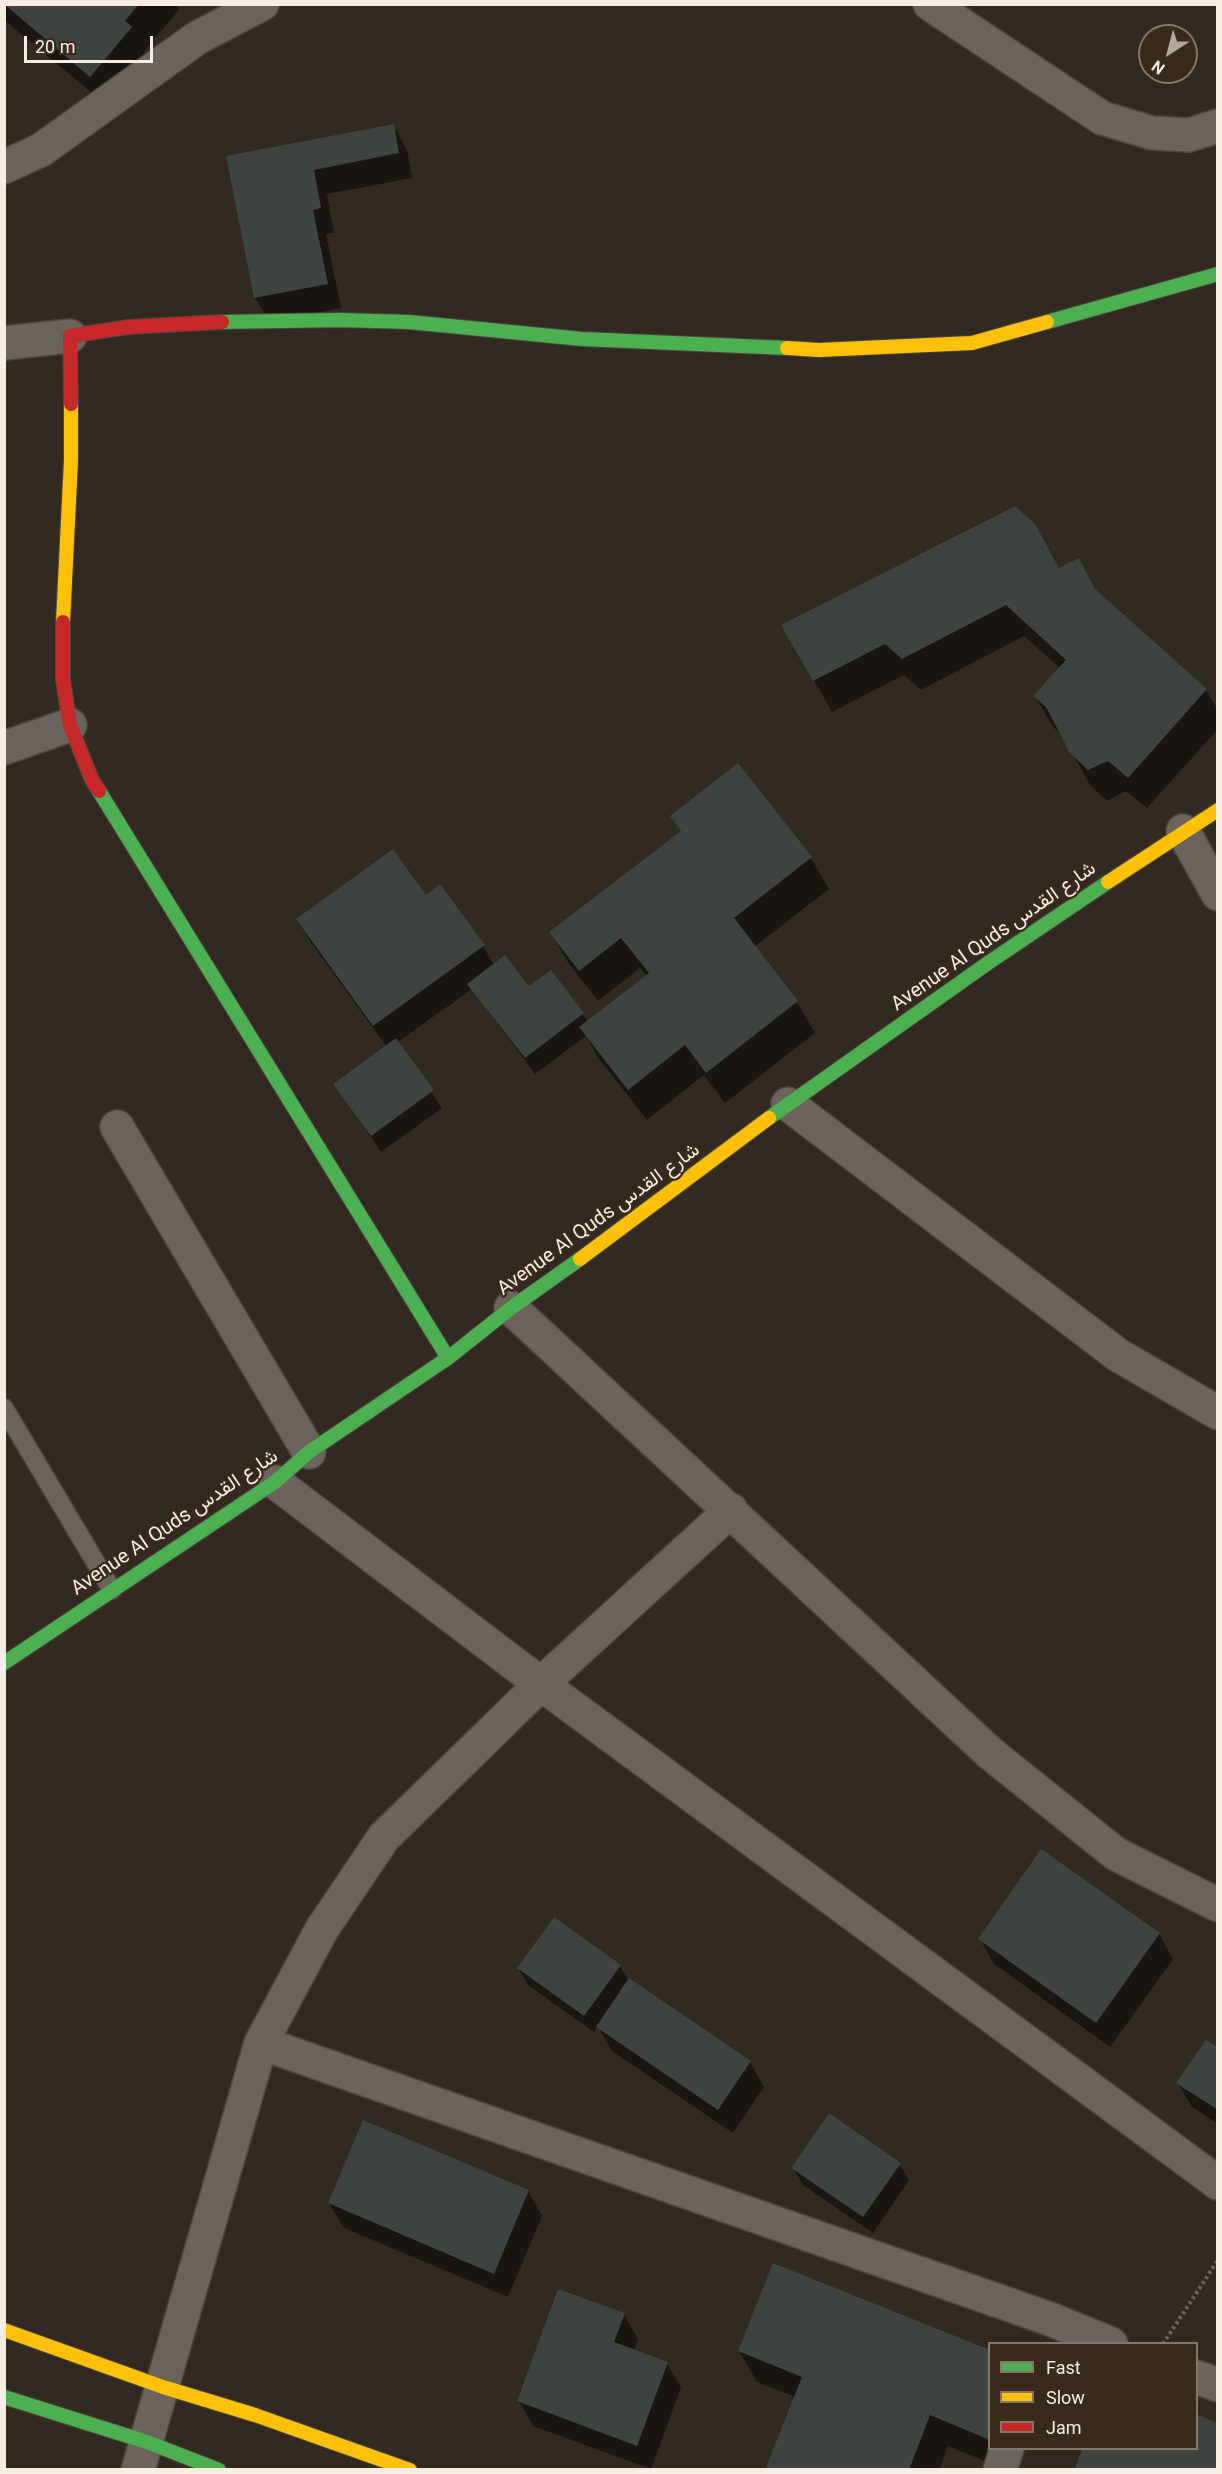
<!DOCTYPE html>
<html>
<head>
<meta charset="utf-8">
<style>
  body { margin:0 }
  #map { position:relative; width:1222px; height:2474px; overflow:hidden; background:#322920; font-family:Roboto,sans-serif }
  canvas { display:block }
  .frame { position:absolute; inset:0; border:6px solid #f7ede2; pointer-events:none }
  .legend { position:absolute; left:988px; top:2342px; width:210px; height:108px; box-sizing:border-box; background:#392a19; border:2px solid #857869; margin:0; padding:8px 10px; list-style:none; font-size:18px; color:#f7ede2 }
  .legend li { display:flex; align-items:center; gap:12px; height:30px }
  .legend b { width:30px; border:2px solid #857869 }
  .north { position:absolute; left:1138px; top:24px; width:60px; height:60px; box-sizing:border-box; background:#392a19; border:2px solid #857869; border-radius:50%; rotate:216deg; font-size:16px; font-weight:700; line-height:24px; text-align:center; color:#f7ede2 }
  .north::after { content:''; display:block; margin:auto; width:21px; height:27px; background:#b2a89e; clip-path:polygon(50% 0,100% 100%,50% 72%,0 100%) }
  .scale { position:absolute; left:24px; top:36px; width:129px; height:27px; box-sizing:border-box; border:3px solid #f7ede2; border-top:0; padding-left:8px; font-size:18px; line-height:21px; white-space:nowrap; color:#f7ede2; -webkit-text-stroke:4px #392a19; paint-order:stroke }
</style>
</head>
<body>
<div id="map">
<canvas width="1222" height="2474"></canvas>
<div class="frame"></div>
<ul class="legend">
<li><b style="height:8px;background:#4caf50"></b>Fast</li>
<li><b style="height:8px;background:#ffc107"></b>Slow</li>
<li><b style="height:8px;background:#c62828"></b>Jam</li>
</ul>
<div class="north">N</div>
<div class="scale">20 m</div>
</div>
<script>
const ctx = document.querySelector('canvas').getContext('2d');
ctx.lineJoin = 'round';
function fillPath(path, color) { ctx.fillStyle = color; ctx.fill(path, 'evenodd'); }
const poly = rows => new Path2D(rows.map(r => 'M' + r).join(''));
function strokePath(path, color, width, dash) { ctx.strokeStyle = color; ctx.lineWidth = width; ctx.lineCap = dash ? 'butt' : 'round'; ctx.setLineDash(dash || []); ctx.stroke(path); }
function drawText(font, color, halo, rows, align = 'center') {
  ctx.font = font + ' Roboto,Vazirmatn,sans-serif'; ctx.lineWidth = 4.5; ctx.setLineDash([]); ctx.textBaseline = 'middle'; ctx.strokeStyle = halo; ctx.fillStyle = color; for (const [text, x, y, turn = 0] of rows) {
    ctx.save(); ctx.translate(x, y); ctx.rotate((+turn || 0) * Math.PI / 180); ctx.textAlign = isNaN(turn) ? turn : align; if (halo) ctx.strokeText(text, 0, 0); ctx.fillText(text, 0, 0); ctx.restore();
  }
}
const shadow = poly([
  [4,4,176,4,179,10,144,51,149,59,109,107,4,20],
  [393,125,407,150,412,178,327,194,334,233,326,234,341,308,270,322,255,298,228,157],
  [1059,569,1097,593,1206,690,1218,710,1218,729,1147,808,1126,791,1107,801,1090,785,1062,735,1053,727,1035,696,1060,668,1024,636,921,690,904,675,832,712,783,626],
  [672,816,811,858,829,889,754,947,797,1002,815,1033,725,1103,704,1075,647,1120,599,1059,586,1036,535,1074,472,989,398,1042,442,1108,381,1152,335,1084,387,1047,312,944,298,920,425,897,483,946,494,965,529,988,551,972,588,1022,647,977,640,968,598,1001,569,964,551,933,682,833],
  [1159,1934,1173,1959,1110,2047,994,1964,980,1939],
  [620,1966,629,1981,750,2062,764,2087,733,2133,612,2051,598,2027,594,2032,528,1985,519,1969],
  [1218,2049,1218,2124,1192,2107,1178,2083],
  [899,2164,909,2180,873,2233,803,2185,793,2168],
  [528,2191,542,2216,508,2297,344,2228,329,2203],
  [624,2315,638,2339,634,2351,667,2363,681,2388,651,2469,533,2426,519,2401],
  [739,2351,990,2352,990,2448,1015,2448,1007,2470,948,2446,939,2470,767,2470,796,2397,757,2382]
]);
const building = poly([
  [4,4,139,4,125,21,132,27,90,77],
  [394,124,399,153,314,170,321,208,313,210,328,284,254,298,226,156],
  [1015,506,1035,524,1059,568,1079,558,1095,589,1207,689,1128,778,1108,761,1088,770,1070,753,1046,707,1033,696,1066,660,1006,605,902,659,885,644,813,681,781,625],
  [738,763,812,857,734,918,798,1001,706,1073,685,1045,628,1090,579,1027,649,973,621,938,579,971,549,932,681,831,670,816],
  [393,849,426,895,440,884,485,945,373,1026,296,919],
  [505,955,529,986,551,970,584,1013,525,1058,467,984],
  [396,1038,434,1090,371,1136,333,1084],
  [1041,1849,1160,1933,1096,2023,978,1939],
  [554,1917,621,1965,584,2016,517,1968],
  [629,1978,751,2061,718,2110,596,2027],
  [1206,2040,1218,2047,1218,2110,1176,2083],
  [829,2113,901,2163,863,2217,791,2168],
  [363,2120,529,2190,494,2274,328,2203],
  [773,2263,990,2350,990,2440,930,2415,909,2470,765,2470,802,2377,738,2351],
  [558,2289,625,2313,614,2342,668,2362,637,2446,517,2401],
  [1196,2414,1218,2423,1218,2470,1074,2470,1083,2448,1196,2448]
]);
const path = poly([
  [1163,2344,1218,2260]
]);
const lane = poly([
  [4,1408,112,1590]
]);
const street = poly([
  [930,4,1102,118,1152,133,1189,135,1218,126],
  [4,167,41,150,197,38,262,4],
  [4,343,70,336],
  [4,748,70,725],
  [1183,831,1218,894],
  [788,1104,1118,1355,1218,1413],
  [117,1127,309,1452],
  [511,1308,990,1753,1116,1854,1218,1905],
  [275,1482,541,1684,1218,2183],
  [261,2043,1050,2319,1111,2344],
  [1196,2377,1218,2385],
  [138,2470,261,2043,322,1929,384,1837,541,1684,731,1510],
  [1000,2470,1007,2448]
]);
const fast = poly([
  [222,322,340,320,409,322,582,339,787,348],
  [1047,322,1218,274],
  [99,791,448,1358],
  [769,1118,988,963,1108,882],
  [4,1663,275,1482,309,1452,448,1358,511,1308,580,1259],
  [4,2397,147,2442,219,2470]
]);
const slow = poly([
  [787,348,819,350,972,343,1047,322],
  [63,622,71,460,71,404],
  [1108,882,1218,810],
  [580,1259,769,1118],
  [4,2330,163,2387,255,2415,410,2470]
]);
const jam = poly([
  [71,404,70,336,128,327,222,322],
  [63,622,63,680,70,725,92,780,99,791]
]);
const streetNames = [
  ["Avenue Al Quds شارع القدس",994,937,-35],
  ["Avenue Al Quds شارع القدس",599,1220,-36],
  ["Avenue Al Quds شارع القدس",175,1523,-34]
];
fillPath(shadow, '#0007');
fillPath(building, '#3d4441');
strokePath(lane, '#4d463e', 21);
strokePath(street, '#4d463e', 36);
strokePath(fast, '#4d463e', 16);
strokePath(slow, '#4d463e', 16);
strokePath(jam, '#4d463e', 16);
strokePath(path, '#6d655f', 4, [3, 3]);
strokePath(lane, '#6a645c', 18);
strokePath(street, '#6a645c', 33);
strokePath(fast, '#4caf50', 14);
strokePath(slow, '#ffc107', 14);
strokePath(jam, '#c62828', 14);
drawText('20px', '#f7ede2', '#392a19', streetNames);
</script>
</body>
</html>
